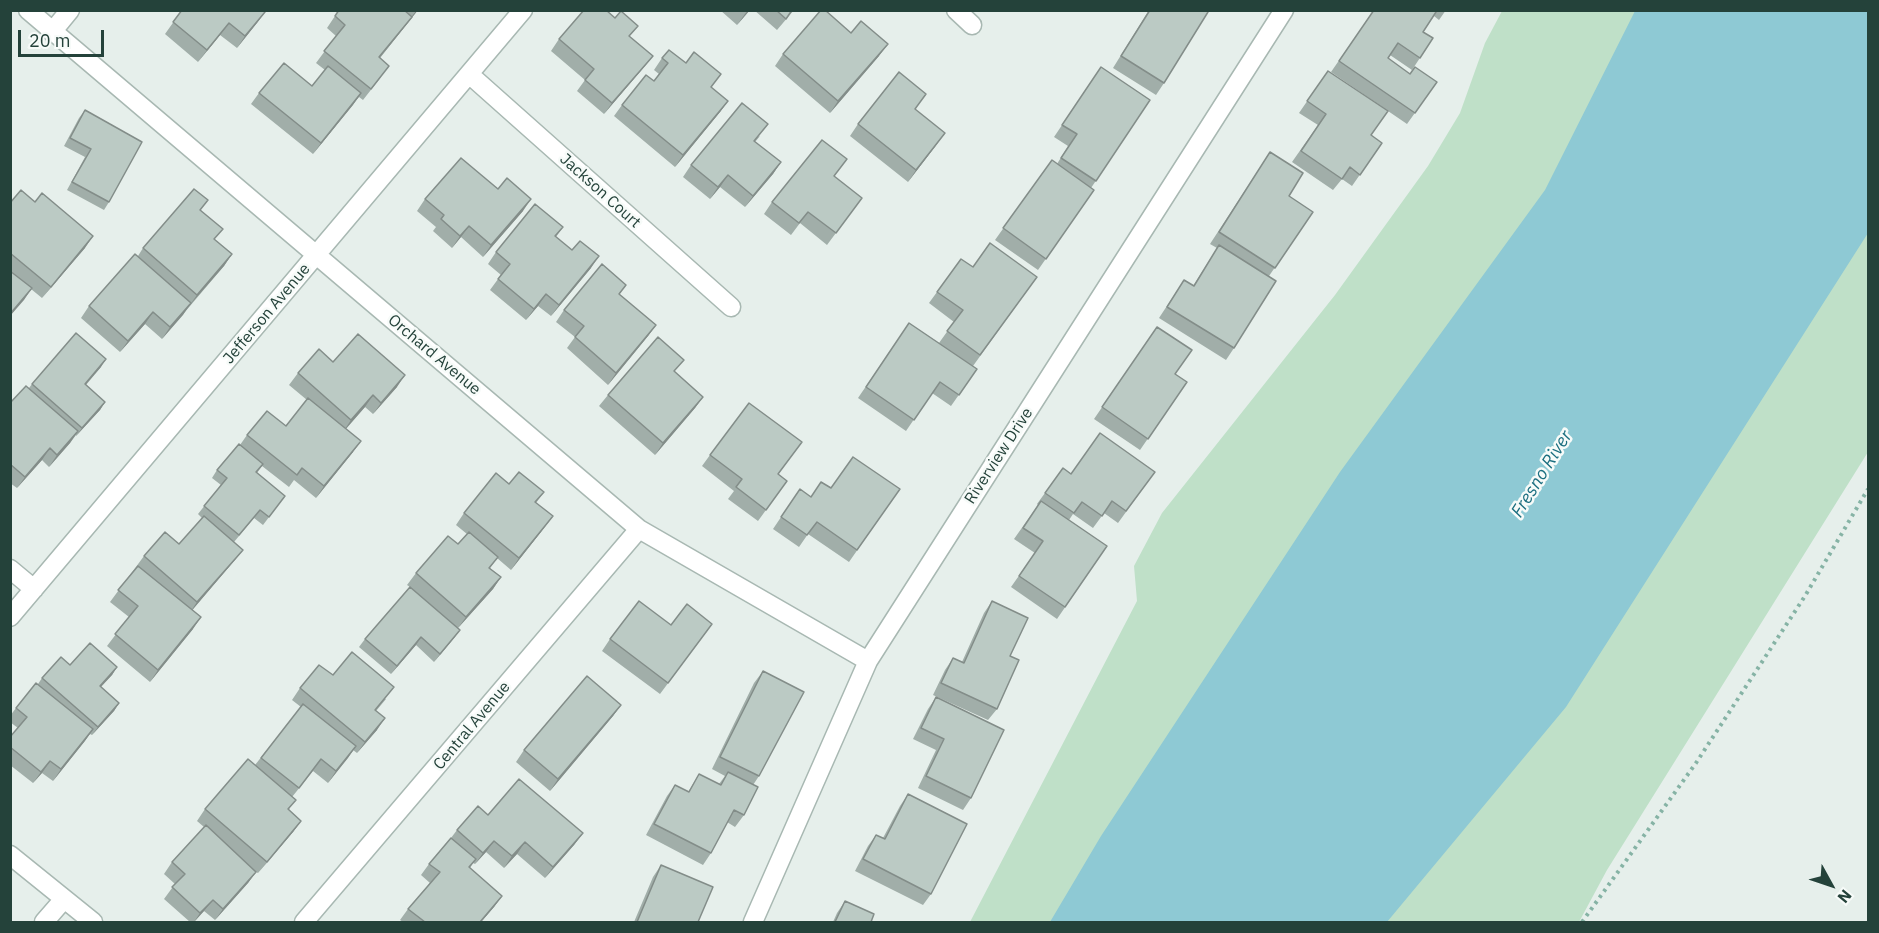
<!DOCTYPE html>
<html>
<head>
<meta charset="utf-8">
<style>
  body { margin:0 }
  #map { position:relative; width:1879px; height:933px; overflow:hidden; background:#e6efeb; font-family:"IBM Plex Sans",sans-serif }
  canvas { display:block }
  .frame { position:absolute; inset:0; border:12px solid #24423a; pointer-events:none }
  .north { position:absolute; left:1801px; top:855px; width:60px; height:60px; -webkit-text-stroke:4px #f7fbf9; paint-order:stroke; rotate:130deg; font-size:16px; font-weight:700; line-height:24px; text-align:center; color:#24423a }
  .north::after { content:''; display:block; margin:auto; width:21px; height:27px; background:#24423a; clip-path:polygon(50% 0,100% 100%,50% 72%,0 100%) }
  .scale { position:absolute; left:18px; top:30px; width:86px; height:27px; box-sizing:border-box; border:3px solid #24423a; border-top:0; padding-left:8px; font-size:18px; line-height:21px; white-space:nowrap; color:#24423a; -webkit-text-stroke:4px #f7fbf9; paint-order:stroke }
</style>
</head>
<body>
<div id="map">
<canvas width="1879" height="933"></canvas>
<div class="frame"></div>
<div class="north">N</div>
<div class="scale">20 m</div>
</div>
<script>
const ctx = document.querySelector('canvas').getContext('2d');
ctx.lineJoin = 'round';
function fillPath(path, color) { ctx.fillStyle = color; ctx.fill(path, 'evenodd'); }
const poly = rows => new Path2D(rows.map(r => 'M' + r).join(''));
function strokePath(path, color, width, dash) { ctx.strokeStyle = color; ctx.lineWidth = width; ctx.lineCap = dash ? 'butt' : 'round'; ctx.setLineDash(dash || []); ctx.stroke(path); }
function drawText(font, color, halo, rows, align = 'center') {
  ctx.font = font + ' "IBM Plex Sans",sans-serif'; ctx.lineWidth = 5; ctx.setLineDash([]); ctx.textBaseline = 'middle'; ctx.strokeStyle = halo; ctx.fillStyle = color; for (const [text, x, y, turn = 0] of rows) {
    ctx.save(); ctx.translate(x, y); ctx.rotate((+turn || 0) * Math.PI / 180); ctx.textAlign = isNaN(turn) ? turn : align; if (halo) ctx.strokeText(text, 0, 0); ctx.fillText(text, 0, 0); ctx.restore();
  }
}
const green = poly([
  [1502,11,1868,11,1868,452,1607,870,1579,922,970,922,1137,601,1134,566,1162,513,1335,295,1428,166,1460,113,1485,43]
]);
const water = poly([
  [1635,11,1868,11,1868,233,1566,707,1387,922,1050,922,1101,836,1340,472,1545,190]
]);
const path = poly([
  [1582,922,1696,763,1805,596,1868,489]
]);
const minor = poly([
  [28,10,639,529,868,661],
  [956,10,972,25],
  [52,32,70,10],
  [469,74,731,307],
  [10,569,34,589],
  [10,617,523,10],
  [10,855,93,922],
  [44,922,64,899],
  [304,922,639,529],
  [753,922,868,661,1284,10]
]);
const wall = poly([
  [182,10,265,10,265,12,237,48,220,35,198,62,165,34],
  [339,10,418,10,380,58,381,77,363,100,359,97,313,154,251,104,259,93,312,86,325,70,316,63,336,36,327,28],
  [720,10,750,10,737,25],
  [754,10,794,10,777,30],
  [1149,10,1206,10,1164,83,1156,95,1113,68],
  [1374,10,1446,10,1439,20,1434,16,1423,32,1433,38,1412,70,1390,55,1388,58,1410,74,1437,82,1407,124,1331,72],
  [851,33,879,56,830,113,775,66,783,54],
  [630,37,653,56,644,67,604,114,577,91,585,80,551,51,559,39],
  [662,58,712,88,728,101,720,112,675,167,614,116,622,105,654,81,659,74,654,70],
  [1101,67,1150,100,1091,188,1094,190,1038,270,995,240,1052,160,1057,164,1068,146,1054,137],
  [1328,71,1371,135,1382,143,1352,186,1342,179,1333,190,1292,162,1318,125,1299,113],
  [85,110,109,202,104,210,67,190,85,157,64,146,79,118],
  [858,124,937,144,908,182,850,136],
  [760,136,755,142,781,162,773,174,745,207,720,187,710,199,683,177,691,165],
  [1270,152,1289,196,1313,212,1269,276,1234,348,1226,360,1159,318,1184,280,1193,286,1217,248,1210,244],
  [862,198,827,245,800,223,791,235,764,214,772,202],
  [425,199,523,211,483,257,461,237,452,248,433,231,436,227,417,211],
  [10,203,85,248,42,298,31,289,10,316],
  [201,210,215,240,232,254,224,266,162,339,145,324,120,352,81,318,89,306,138,256,143,248],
  [563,227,556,237,591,268,551,316,538,306,526,320,490,290,501,275,488,264,496,252],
  [961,259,973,267,1037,277,973,366,977,369,951,406,932,393,906,431,858,398,909,323,939,343,954,322,929,303],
  [626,285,619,294,656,325,648,336,608,385,567,348,575,337,556,322,564,310],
  [1157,327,1175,374,1187,382,1140,450,1094,419],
  [333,362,397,387,373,414,365,407,346,429,353,452,316,498,294,480,289,487,262,466,257,473,285,496,263,525,254,518,234,542,243,550,234,561,192,610,193,629,150,682,107,646,129,617,110,602,144,556,179,544,202,518,198,514,221,485,212,478,217,470,240,445,247,435,286,426,307,400,289,385,298,373],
  [101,367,86,385,105,402,100,410,76,436,76,435,70,443,49,467,42,460,17,488,10,483,10,403,29,388,32,384],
  [675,372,703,397,695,408,655,455,599,406,608,395],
  [793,454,778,474,787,481,758,521,728,499,734,491,702,466,710,455],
  [1063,468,1071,474,1155,472,1118,523,1104,513,1093,528,1073,514,1069,520,1107,546,1057,619,1011,587,1035,553,1014,539,1038,505,1037,504],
  [509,484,544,492,536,503,544,528,511,570,497,558,490,568,501,577,493,589,458,628,460,630,454,638,434,662,416,645,391,674,359,647,365,639,410,587,407,585,416,573,458,544,467,534,456,525,464,513],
  [831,488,900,489,849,562,808,534,799,547,773,529,800,489,811,497],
  [992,601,1010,656,997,709,988,720,933,695,945,670,953,658,962,662,984,613],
  [671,625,704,635,660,694,602,651,610,639],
  [70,665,117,667,112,675,101,687,119,703,114,711,92,735,90,734,53,781,42,773,33,783,10,765,10,737,18,728,10,722,10,716,16,708,38,684,42,678],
  [763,671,759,776,753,785,744,815,735,827,727,822,711,853,703,865,646,835,667,796,675,785,688,792,699,774,719,784,725,776,712,769,754,683],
  [333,675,386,699,376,711,377,730,357,753,353,750,328,783,313,771,292,797,289,810,301,821,293,832,258,873,256,872,248,883,215,920,204,911,194,922,190,922,164,899,175,884,164,874,172,862,204,827,197,821,205,809,255,765,301,707,292,700,300,688],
  [936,697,971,798,963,810,918,788,936,750,913,739,928,709],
  [621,705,613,716,550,791,516,762,524,750],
  [908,794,931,894,923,905,855,871,868,846,876,835,883,838,900,806],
  [488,815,583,833,574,845,545,878,517,854,504,868,486,852,475,864,473,863,470,868,502,896,494,907,481,922,403,922,400,920,408,909,430,883,421,875,429,864,451,838,457,830],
  [661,865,698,922,634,922,653,877],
  [845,901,871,922,833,922,837,913]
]);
const shadedWall = poly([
  [418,10,410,20,371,69,416,11],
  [748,10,750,10,737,25,745,14],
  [265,12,257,23,237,48,245,36],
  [229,23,220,35,198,62,207,50],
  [888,44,879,56,830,113,838,101],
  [653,56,644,67,604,114,612,103],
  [361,93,353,105,313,154,321,143],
  [728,101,720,112,675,167,683,155],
  [945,133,937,144,908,182,916,170],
  [781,162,773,174,745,207,753,196],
  [728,175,720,187,710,199,718,187],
  [531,199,523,211,483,257,491,245],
  [469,226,461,237,452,248,460,236],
  [93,236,85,248,42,298,51,287],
  [232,254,224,266,189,306,197,295],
  [599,256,591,268,551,316,559,305],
  [32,288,24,300,10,316,10,314],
  [546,294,538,306,526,320,534,309],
  [191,303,183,315,162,339,170,327],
  [153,312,145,324,120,352,128,341],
  [656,325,648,336,608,385,616,373],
  [106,359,101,367,79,392,85,384],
  [405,375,397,387,373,414,381,403],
  [373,395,365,407,343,432,351,420],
  [703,397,695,408,655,455,663,443],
  [105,402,100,410,76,436,82,428],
  [78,431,70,443,49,467,57,455],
  [361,441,353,452,316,498,324,486],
  [50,448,42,460,17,488,25,477],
  [553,516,544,528,511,570,519,558],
  [243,550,234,561,189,614,197,602],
  [501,577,493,589,458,628,466,617],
  [201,617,193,629,150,682,158,670],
  [460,630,454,638,434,662,440,654],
  [421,637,416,645,391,674,397,666],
  [117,667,112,675,94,694,100,686],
  [119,703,114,711,92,735,98,727],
  [621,705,613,716,550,791,558,779],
  [385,718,377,730,357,753,365,742],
  [93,729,85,741,53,781,61,769],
  [356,746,348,758,328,783,336,771],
  [50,761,42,773,33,783,41,772],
  [301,821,293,832,258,873,267,862],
  [583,833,574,845,545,878,553,867],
  [494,841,486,852,475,864,483,853],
  [525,842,517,854,504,868,512,856],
  [256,872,248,883,215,920,223,909],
  [502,896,494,907,481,922,480,922],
  [213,900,204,911,194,922,200,913]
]);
const building = poly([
  [182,10,264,10,265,12,245,36,229,23,207,50,173,22,182,10],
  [339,10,404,10,412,17,379,57,389,66,371,89,324,51,345,25,335,16,339,10],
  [584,10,606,10,615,18,621,11,638,26,629,36,653,56,612,103,585,80,594,69,559,39,584,10],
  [776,10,792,10,786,19,776,10],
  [821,10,825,10,851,33,861,21,888,44,838,101,783,54,821,10],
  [1150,10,1206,10,1208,12,1164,83,1121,56,1150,10],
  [1374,10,1434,10,1436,12,1423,32,1433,38,1420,58,1398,43,1388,58,1410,74,1415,67,1437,82,1415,113,1339,61,1374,10],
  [669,50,686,63,694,52,721,74,711,87,728,101,683,155,622,105,646,75,654,81,668,63,662,58,669,50],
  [284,63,312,86,328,66,361,93,321,143,259,93,284,63],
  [1101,67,1150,100,1096,181,1061,158,1077,134,1062,125,1101,67],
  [1328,71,1388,111,1371,135,1382,143,1360,175,1350,167,1342,179,1301,151,1326,114,1307,101,1328,71],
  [899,72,926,94,915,109,945,133,916,170,858,124,899,72],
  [742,103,768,124,754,141,781,162,753,196,728,175,718,187,691,165,742,103],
  [85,110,142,142,109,202,72,182,91,149,70,138,85,110],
  [822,140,847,159,834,176,862,198,836,233,808,212,799,223,772,202,822,140],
  [1270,152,1303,173,1289,196,1313,212,1275,268,1219,232,1270,152],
  [461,158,498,189,507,178,531,199,491,245,469,226,460,236,441,219,444,215,425,199,461,158],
  [1052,160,1094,190,1046,259,1003,228,1052,160],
  [194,189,208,200,200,210,223,229,214,239,232,254,197,295,143,248,194,189],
  [21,190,35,202,42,193,93,236,51,287,10,253,10,203,21,190],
  [535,204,563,227,555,236,572,250,580,241,599,256,559,305,546,294,534,309,498,279,510,264,496,252,535,204],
  [990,243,1037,277,980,355,947,331,963,310,937,292,961,259,973,267,990,243],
  [1219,245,1276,281,1234,348,1167,307,1184,280,1194,286,1219,245],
  [135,254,191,303,170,327,153,312,128,341,89,306,135,254],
  [602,264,626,285,619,294,656,325,616,373,575,337,584,326,564,310,602,264],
  [10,271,32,288,10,314,10,271],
  [909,323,977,369,959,395,940,382,914,420,866,387,909,323],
  [1157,327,1192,350,1175,374,1187,382,1148,439,1102,407,1157,327],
  [76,333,106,359,85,384,105,402,82,428,32,384,76,333],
  [358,334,405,375,381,403,373,395,351,420,298,373,319,349,333,362,358,334],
  [658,337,684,360,674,371,703,397,663,443,608,395,658,337],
  [26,386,78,431,57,455,50,448,25,477,10,464,10,403,26,386],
  [308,398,361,441,324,486,302,468,297,475,247,435,267,411,286,426,308,398],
  [749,403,802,442,778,474,787,481,766,510,736,487,742,479,710,455,749,403],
  [1100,433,1155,472,1126,511,1112,501,1102,516,1082,502,1074,513,1045,493,1063,468,1071,474,1100,433],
  [239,444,263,464,256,472,285,496,269,517,260,510,239,535,204,506,227,478,217,470,239,444],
  [853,457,900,489,857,550,817,522,807,535,781,517,800,489,811,497,821,482,831,488,853,457],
  [519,472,544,492,535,502,553,516,519,558,464,513,496,473,509,484,519,472],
  [1041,501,1107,546,1065,607,1019,576,1043,541,1023,528,1041,501],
  [204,516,243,550,197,602,144,556,165,532,179,544,204,516],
  [469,532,498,557,489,568,501,577,466,617,416,573,448,536,458,544,469,532],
  [138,566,201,617,158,670,115,634,138,606,118,590,138,566],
  [410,587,460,630,440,654,421,637,397,666,365,639,410,587],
  [639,601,671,625,687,604,712,624,668,683,610,639,639,601],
  [992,601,1028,618,1010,656,1019,660,997,709,941,683,953,658,964,663,992,601],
  [90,643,117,667,100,686,119,703,98,727,42,678,61,657,70,665,90,643],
  [352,652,394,687,375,710,385,718,365,742,300,688,319,665,333,675,352,652],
  [763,671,804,692,759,776,720,757,763,671],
  [587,676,621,705,558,779,524,750,587,676],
  [36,683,93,729,61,769,50,761,41,772,10,747,10,737,27,717,16,708,36,683],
  [936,697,1004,730,971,798,926,776,944,739,921,728,936,697],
  [303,704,356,746,336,771,321,759,299,788,261,758,303,704],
  [248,759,296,800,288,809,301,821,267,862,205,809,248,759],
  [728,772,758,787,744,815,734,810,711,853,654,824,675,785,689,792,699,774,721,785,728,772],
  [519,779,583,833,553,867,525,842,512,856,494,841,483,853,457,830,478,806,488,815,519,779],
  [908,794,967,824,931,894,863,859,876,835,885,839,908,794],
  [206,825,256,872,223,909,213,900,200,913,172,887,185,874,172,862,206,825],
  [451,838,476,859,469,867,502,896,480,922,425,922,408,909,440,872,429,864,451,838],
  [661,865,713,887,698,922,637,922,661,865],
  [845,901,874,914,871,922,835,922,845,901]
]);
const streetNames = [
  ["Jackson Court",600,191,42],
  ["Jefferson Avenue",267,314,-50],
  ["Orchard Avenue",434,355,40],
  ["Riverview Drive",999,456,-57],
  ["Central Avenue",472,726,-50]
];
const waterNames = [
  ["Fresno River",1542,474,-58]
];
fillPath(green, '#bfe0c8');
fillPath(water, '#8ec9d4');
strokePath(minor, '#a8b8b2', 21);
strokePath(path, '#86b3a5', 4, [3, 4.5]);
strokePath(minor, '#fff', 18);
fillPath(wall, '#a1aea9');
fillPath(shadedWall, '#838d89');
fillPath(building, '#bbcac4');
strokePath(building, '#838d89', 1.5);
drawText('16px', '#24423a', '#f7fbf9', streetNames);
drawText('italic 18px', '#1c6f80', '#f7fbf9', waterNames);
</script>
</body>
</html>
